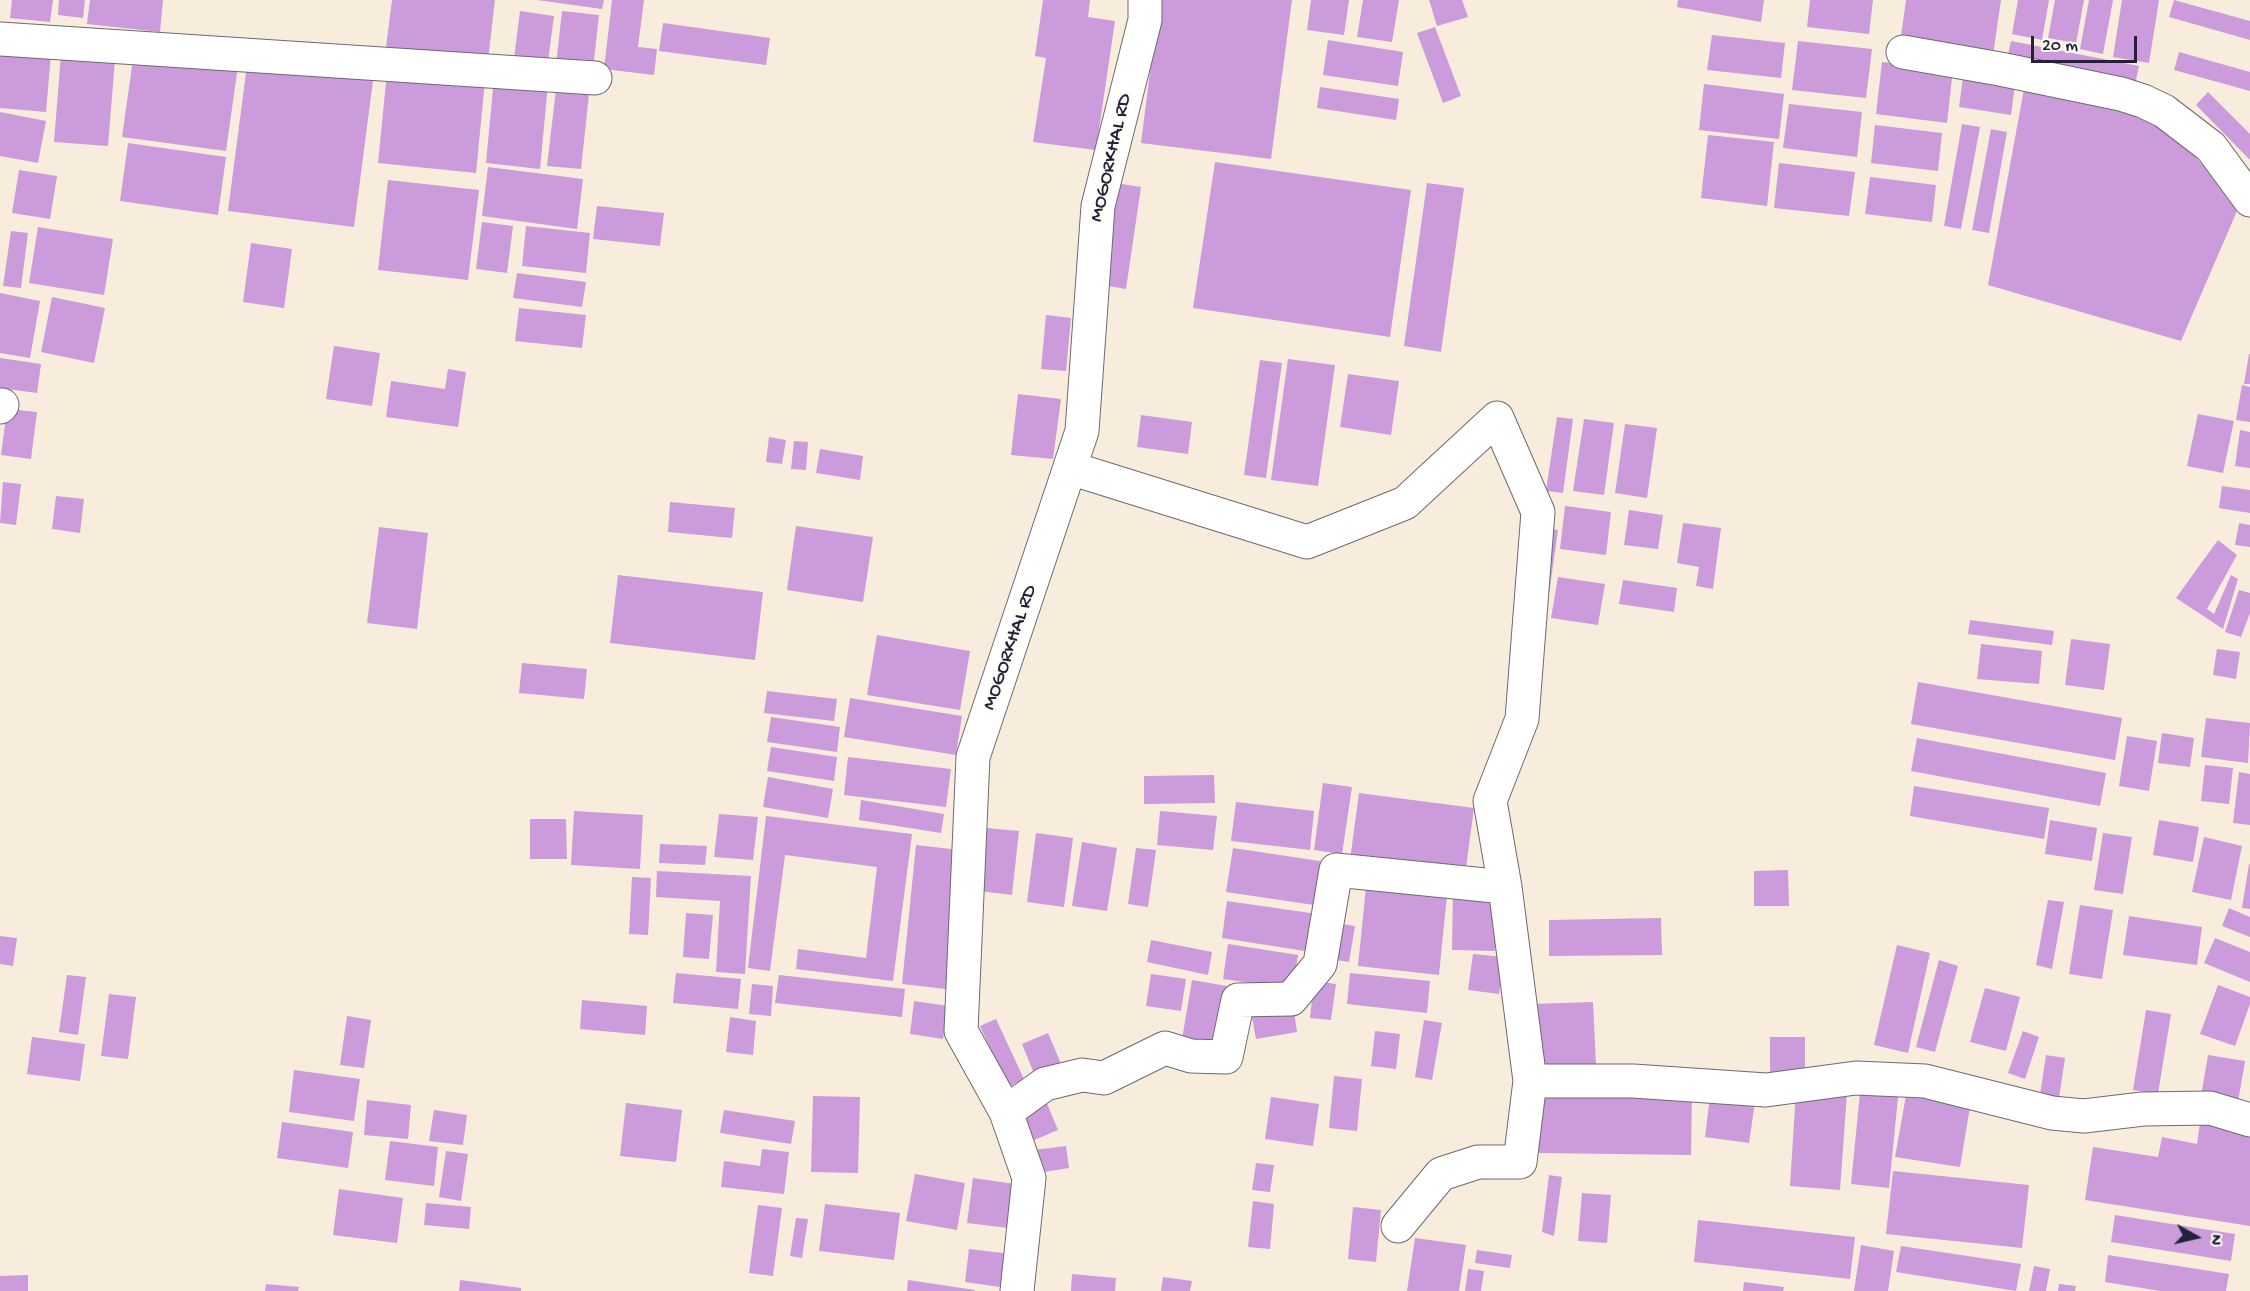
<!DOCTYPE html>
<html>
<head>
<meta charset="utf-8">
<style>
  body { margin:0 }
  #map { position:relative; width:2250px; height:1291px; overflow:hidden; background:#f8eddc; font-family:"Gochi Hand",sans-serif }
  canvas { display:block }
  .north { position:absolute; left:2166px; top:1207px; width:60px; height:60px; -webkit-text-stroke:4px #fdfcf7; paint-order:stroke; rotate:98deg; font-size:16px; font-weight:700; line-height:24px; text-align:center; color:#22223b }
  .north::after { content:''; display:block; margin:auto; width:21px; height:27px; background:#22223b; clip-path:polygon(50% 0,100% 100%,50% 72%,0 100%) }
  .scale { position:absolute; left:2031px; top:36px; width:106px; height:27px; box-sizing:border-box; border:3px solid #22223b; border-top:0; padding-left:8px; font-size:18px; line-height:21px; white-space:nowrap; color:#22223b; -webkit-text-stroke:4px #fdfcf7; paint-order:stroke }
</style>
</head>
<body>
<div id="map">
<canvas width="2250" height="1291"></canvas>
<div class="north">N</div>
<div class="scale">20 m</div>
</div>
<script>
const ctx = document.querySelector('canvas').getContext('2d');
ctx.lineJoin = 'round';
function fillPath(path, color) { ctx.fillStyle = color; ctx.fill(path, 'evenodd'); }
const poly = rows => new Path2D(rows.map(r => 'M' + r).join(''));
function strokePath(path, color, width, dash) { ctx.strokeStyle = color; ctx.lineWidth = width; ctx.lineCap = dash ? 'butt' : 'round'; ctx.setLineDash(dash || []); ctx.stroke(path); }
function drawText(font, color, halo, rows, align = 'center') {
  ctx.font = font + ' "Gochi Hand",sans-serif'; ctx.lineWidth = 6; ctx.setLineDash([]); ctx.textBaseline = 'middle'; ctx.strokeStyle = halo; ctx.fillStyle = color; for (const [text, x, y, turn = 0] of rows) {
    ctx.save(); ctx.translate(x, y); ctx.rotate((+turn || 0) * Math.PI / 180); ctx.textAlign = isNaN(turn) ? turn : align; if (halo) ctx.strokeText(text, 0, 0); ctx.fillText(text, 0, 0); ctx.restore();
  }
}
const building = poly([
  [12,0,53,0,50,22,10,18],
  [59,0,85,0,83,18,58,15],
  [90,0,163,0,160,32,87,24],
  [392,0,495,0,488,60,386,47],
  [537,0,604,0,602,9],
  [612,0,644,0,638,47,657,49,654,75,604,69],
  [1043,0,1090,0,1088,17,1115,21,1096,150,1033,142,1046,58,1035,56],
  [1159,0,1292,0,1271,159,1141,143],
  [1311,0,1349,0,1344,35,1307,30],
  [1363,0,1399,0,1392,42,1357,37],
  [1429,0,1462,0,1468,17,1437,26],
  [1678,0,1764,0,1761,22,1677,7],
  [1810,0,1873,0,1869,34,1807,27],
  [1906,0,2001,0,1993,55,1900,43],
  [2018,0,2049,0,2042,40,2012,34],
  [2055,0,2084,0,2076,43,2048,38],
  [2089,0,2113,0,2103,54,2080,49],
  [2122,0,2159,0,2149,63,2113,57],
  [2174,0,2250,21,2250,40,2169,17],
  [520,11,554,16,547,70,513,66],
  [562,11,599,15,593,69,556,65],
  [663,23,770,38,766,65,659,51],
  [1435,27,1461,96,1443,103,1417,33],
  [1712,35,1785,43,1781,78,1707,70],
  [1328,40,1403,52,1398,86,1323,75],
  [1798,41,1872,49,1866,98,1792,90],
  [2011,41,2139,66,2135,85,2007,60],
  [0,50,51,54,46,112,0,108],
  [134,52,238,66,226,151,122,137],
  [2179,52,2250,72,2250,91,2174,70],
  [61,54,115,59,108,146,54,142],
  [248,57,374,73,354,227,228,211],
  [1882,62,1953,70,1947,123,1876,114],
  [387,72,485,81,476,173,378,163],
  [1963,77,2015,85,2011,115,1959,107],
  [494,78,548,84,540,169,486,163],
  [557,81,590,85,581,169,547,166],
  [1704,84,1784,94,1779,139,1699,130],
  [1320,87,1399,99,1396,120,1317,108],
  [2024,89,2095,94,2161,121,2240,204,2181,341,1988,285],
  [2208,92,2250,134,2250,160,2196,105],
  [1789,104,1862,112,1857,157,1783,148],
  [0,112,46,121,38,163,0,156],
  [1962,124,1980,127,1961,229,1944,226],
  [1875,125,1942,133,1938,171,1871,163],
  [1991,129,2007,132,1989,233,1972,230],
  [1708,135,1774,142,1767,206,1701,198],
  [128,143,226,157,218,215,120,201],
  [1215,162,1411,190,1390,337,1193,308],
  [1779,163,1855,172,1849,216,1774,208],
  [488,167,583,179,577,229,482,216],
  [19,170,57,176,50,219,12,213],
  [1870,177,1936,185,1932,222,1865,214],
  [388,180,479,190,468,280,378,270],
  [1116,183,1141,187,1126,289,1102,285],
  [1427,183,1464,188,1441,352,1404,346],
  [597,206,664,213,660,246,593,239],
  [482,222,513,226,507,273,476,269],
  [526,226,590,233,586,273,522,266],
  [38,227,113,239,104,295,29,283],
  [11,231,28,233,21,288,3,286],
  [251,243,292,249,284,308,243,302],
  [517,273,586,282,582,307,513,298],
  [0,293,40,301,30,358,0,353],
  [52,297,105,308,94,363,41,352],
  [519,308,586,315,582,348,515,341],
  [1046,315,1071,318,1066,371,1041,369],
  [334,346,380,353,372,406,326,399],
  [2249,354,2250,354,2250,384,2244,384],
  [0,358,41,364,37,393,0,388],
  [1288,359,1335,365,1318,486,1271,480],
  [1260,360,1282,363,1266,478,1244,475],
  [448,369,466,372,458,427,386,417,391,381,445,389],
  [1348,374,1399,381,1391,435,1340,427],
  [2242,385,2250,387,2250,422,2236,420],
  [1018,394,1061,399,1053,459,1011,455],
  [7,409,37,412,31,459,1,455],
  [2198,414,2234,421,2223,473,2187,466],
  [1141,415,1192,422,1188,454,1137,447],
  [1557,417,1573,419,1563,493,1546,491],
  [1584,419,1614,423,1604,495,1573,491],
  [1625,424,1657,428,1647,498,1615,493],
  [2240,430,2250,432,2250,468,2235,466],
  [769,437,786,440,782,464,766,462],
  [794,441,808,442,806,470,791,469],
  [820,449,863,456,860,480,816,473],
  [3,482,21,484,16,525,0,523],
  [2222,486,2250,490,2250,513,2219,508],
  [56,496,84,499,80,533,52,529],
  [670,502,735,508,732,538,668,532],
  [1565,506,1611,512,1606,555,1560,549],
  [1629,510,1663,515,1658,549,1624,545],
  [1683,523,1721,528,1713,589,1696,586,1699,567,1677,563],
  [2239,523,2250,525,2250,547,2235,545],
  [796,526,873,537,863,602,787,590],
  [379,527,428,533,417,629,367,623],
  [1548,528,1558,530,1547,608],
  [2218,540,2237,555,2207,609,2214,614,2231,575,2238,579,2223,629,2176,598],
  [618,575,763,592,755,660,610,643],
  [1558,577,1605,584,1598,625,1551,618],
  [1623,580,1677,588,1674,612,1619,604],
  [2239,590,2250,593,2250,613,2241,637,2225,632],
  [1970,620,2054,631,2052,645,1968,634],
  [877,635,970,651,960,710,867,695],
  [2071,639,2110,644,2104,690,2065,685],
  [1981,644,2042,651,2039,684,1977,679],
  [2217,649,2240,652,2236,679,2213,675],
  [522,663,587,669,584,699,519,693],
  [1918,682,2122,718,2115,760,1911,724],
  [767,691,837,699,834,721,764,713],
  [850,698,962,716,956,755,844,737],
  [771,717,840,727,837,752,767,742],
  [2206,718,2250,723,2248,763,2201,757],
  [2162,733,2194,738,2190,767,2158,763],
  [2127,736,2157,741,2149,791,2119,786],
  [1917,738,2106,773,2100,806,1911,771],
  [771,747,837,757,834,781,767,771],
  [848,757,951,769,946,807,844,795],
  [2205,765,2233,768,2229,804,2201,801],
  [2239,772,2250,774,2250,825,2233,823],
  [1214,775,1215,803,1144,804,1144,776],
  [768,777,833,789,828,818,763,807],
  [1323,783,1352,787,1342,854,1314,850],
  [1914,786,2049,808,2044,839,1910,816],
  [1359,793,1474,808,1465,875,1350,860],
  [861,800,944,814,941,833,859,820],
  [1236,802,1314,811,1310,850,1231,841],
  [574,811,643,815,640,869,571,865],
  [1160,811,1217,816,1213,850,1157,845],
  [719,814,758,817,753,860,714,857],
  [766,816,912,834,893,981,796,969,798,949,866,958,877,867,785,855,770,971,748,968],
  [530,819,566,819,567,859,530,859],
  [2050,820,2097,828,2092,861,2045,854],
  [2159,820,2199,827,2193,862,2153,855],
  [986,828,1019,831,1012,895,979,891],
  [1036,833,1073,838,1064,907,1027,902],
  [2103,833,2132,837,2123,894,2094,890],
  [2204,837,2242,846,2231,900,2192,892],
  [1082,842,1117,848,1107,911,1072,906],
  [660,844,707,846,705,865,659,863],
  [916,845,960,850,946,989,902,984],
  [1136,848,1156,850,1148,907,1128,904],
  [1233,848,1320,861,1314,905,1226,892],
  [2249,864,2250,864,2250,909,2242,908],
  [1788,870,1789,906,1754,906,1754,871],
  [657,871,751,876,745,974,716,972,720,901,656,897],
  [632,877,651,878,648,935,629,934],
  [1367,877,1448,885,1439,975,1358,966],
  [1453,889,1496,891,1495,951,1452,950],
  [2048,900,2064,902,2052,969,2036,965],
  [1227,901,1317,914,1311,952,1222,938],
  [2080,905,2113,910,2102,979,2069,974],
  [2229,908,2250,917,2250,937,2222,926],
  [686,913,713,915,709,959,683,957],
  [2129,916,2202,927,2197,965,2123,955],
  [1661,918,1662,955,1549,956,1549,920],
  [1336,923,1355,926,1349,962,1330,959],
  [0,936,17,938,13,966,0,964],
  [2215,938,2250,952,2250,982,2204,963],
  [1151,940,1212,952,1208,975,1147,962],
  [1228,944,1298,955,1293,989,1223,979],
  [1897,945,1930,953,1908,1053,1874,1045],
  [1473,954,1504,957,1499,994,1468,990],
  [1939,960,1958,966,1935,1052,1916,1047],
  [676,973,741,979,738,1009,673,1003],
  [1350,973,1430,981,1427,1013,1347,1004],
  [1151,974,1186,979,1181,1011,1146,1006],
  [67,975,86,977,78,1035,59,1032],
  [779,975,905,989,902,1017,775,1003],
  [1192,980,1227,986,1216,1051,1181,1045],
  [1314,981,1336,984,1331,1020,1310,1018],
  [752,984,773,986,771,1016,749,1014],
  [2218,985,2250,997,2250,1004,2235,1046,2200,1034],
  [1985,988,2020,997,2006,1051,1970,1042],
  [109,994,136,997,128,1059,101,1056],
  [582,1000,647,1006,645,1035,580,1029],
  [914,1001,948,1006,943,1039,910,1034],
  [1593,1002,1596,1065,1535,1067,1532,1004],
  [2146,1010,2171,1014,2158,1094,2133,1090],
  [1294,1011,1297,1032,1256,1039,1252,1017],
  [347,1016,371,1020,364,1068,340,1065],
  [730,1017,756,1021,753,1055,726,1052],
  [996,1019,1024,1079,1008,1087,980,1026],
  [1424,1020,1442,1023,1432,1080,1415,1077],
  [1375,1031,1400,1034,1396,1069,1371,1066],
  [2023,1031,2039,1037,2025,1079,2008,1073],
  [1048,1033,1062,1066,1035,1076,1022,1044],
  [32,1037,85,1044,80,1081,27,1074],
  [1770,1037,1805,1037,1805,1072,1770,1072],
  [2046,1055,2065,1058,2059,1098,2040,1095],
  [2208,1055,2245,1061,2237,1108,2200,1102],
  [294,1070,360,1079,354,1121,289,1112],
  [1334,1076,1362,1079,1357,1131,1329,1128],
  [1861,1083,1899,1088,1889,1188,1851,1184],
  [1539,1090,1692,1092,1691,1155,1539,1153],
  [1796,1090,1847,1093,1840,1190,1790,1186],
  [1907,1090,1971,1101,1960,1167,1895,1157],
  [813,1096,860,1097,858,1173,811,1172],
  [1710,1096,1755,1102,1749,1143,1705,1137],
  [1271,1097,1319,1104,1313,1146,1265,1139],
  [367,1100,411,1105,408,1139,364,1135],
  [1046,1101,1058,1130,1032,1141,1019,1112],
  [626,1103,682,1110,676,1162,620,1156],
  [434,1110,467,1115,463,1145,429,1141],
  [724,1110,795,1121,791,1144,720,1133],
  [282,1122,353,1132,348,1168,277,1158],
  [2200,1123,2242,1129,2250,1138,2250,1226,2085,1200,2093,1147,2158,1157,2162,1137,2197,1144],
  [390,1141,438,1147,434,1186,385,1180],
  [1066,1146,1069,1168,1038,1173,1034,1150],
  [762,1149,789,1152,784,1194,721,1187,724,1161,760,1166],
  [446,1151,468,1154,461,1201,439,1197],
  [1256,1163,1274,1165,1270,1192,1252,1190],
  [1893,1171,2029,1185,2022,1248,1886,1234],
  [915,1174,965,1183,957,1230,906,1221],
  [1549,1175,1562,1177,1554,1236,1542,1232],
  [973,1178,1015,1184,1008,1228,967,1223],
  [339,1189,403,1198,397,1243,333,1235],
  [1582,1193,1611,1195,1607,1243,1578,1241],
  [1253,1201,1274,1204,1270,1249,1248,1247],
  [426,1203,471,1207,469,1229,424,1225],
  [825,1204,900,1213,894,1260,819,1251],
  [758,1205,782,1208,773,1276,749,1273],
  [1353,1207,1381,1210,1376,1262,1348,1259],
  [2115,1215,2235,1234,2231,1261,2111,1242],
  [796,1218,808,1219,802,1258,790,1256],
  [1698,1220,1855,1237,1850,1279,1694,1262],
  [1415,1238,1466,1245,1459,1291,1407,1291],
  [1861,1245,1894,1251,1888,1291,1854,1291],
  [1901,1246,2021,1264,2016,1291,1896,1272],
  [969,1249,1011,1254,1007,1288,965,1282],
  [1477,1250,1512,1255,1510,1268,1475,1263],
  [2108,1255,2229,1274,2226,1291,2160,1291,2105,1282],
  [2034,1266,2050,1269,2046,1291,2029,1291],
  [1468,1269,1484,1271,1481,1291,1465,1291],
  [1072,1274,1116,1278,1115,1291,1071,1291],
  [28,1275,28,1291,0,1291,0,1276],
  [1163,1277,1192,1281,1190,1291,1161,1291],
  [460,1280,521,1288,521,1291,459,1291],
  [908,1280,975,1290,975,1291,907,1291],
  [1744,1282,1784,1287,1783,1291,1743,1291],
  [266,1284,299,1287,298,1291,265,1291],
  [2059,1284,2076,1286,2075,1291,2058,1291]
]);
const minor = poly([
  [0,39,595,78],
  [1903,52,2000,69,2121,94,2143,101,2164,111,2211,147,2250,200],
  [0,407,2,405],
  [1070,468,1307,542,1405,503,1497,418,1538,512,1522,719,1490,801,1505,887],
  [1006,1112,1045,1084,1082,1075,1104,1078,1165,1048,1191,1056,1226,1057,1238,1000,1291,999,1320,964,1336,870,1505,887,1530,1081],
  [1398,1226,1441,1174,1478,1162,1520,1162,1530,1081,1633,1081,1766,1090,1856,1078,1925,1081,2052,1113,2084,1116,2143,1109,2210,1108,2250,1120],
  [1017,1291,1029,1178,1006,1112,961,1031,973,757,1082,431,1098,206,1145,20,1145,0]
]);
const streetNames = [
  ["MOGORKHAL RD",1112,158,-77],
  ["MOGORKHAL RD",1011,648,-71]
];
fillPath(building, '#cb9bdc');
strokePath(minor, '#6d6973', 35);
strokePath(minor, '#fff', 33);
drawText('20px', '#22223b', '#fdfcf7', streetNames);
</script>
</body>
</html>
